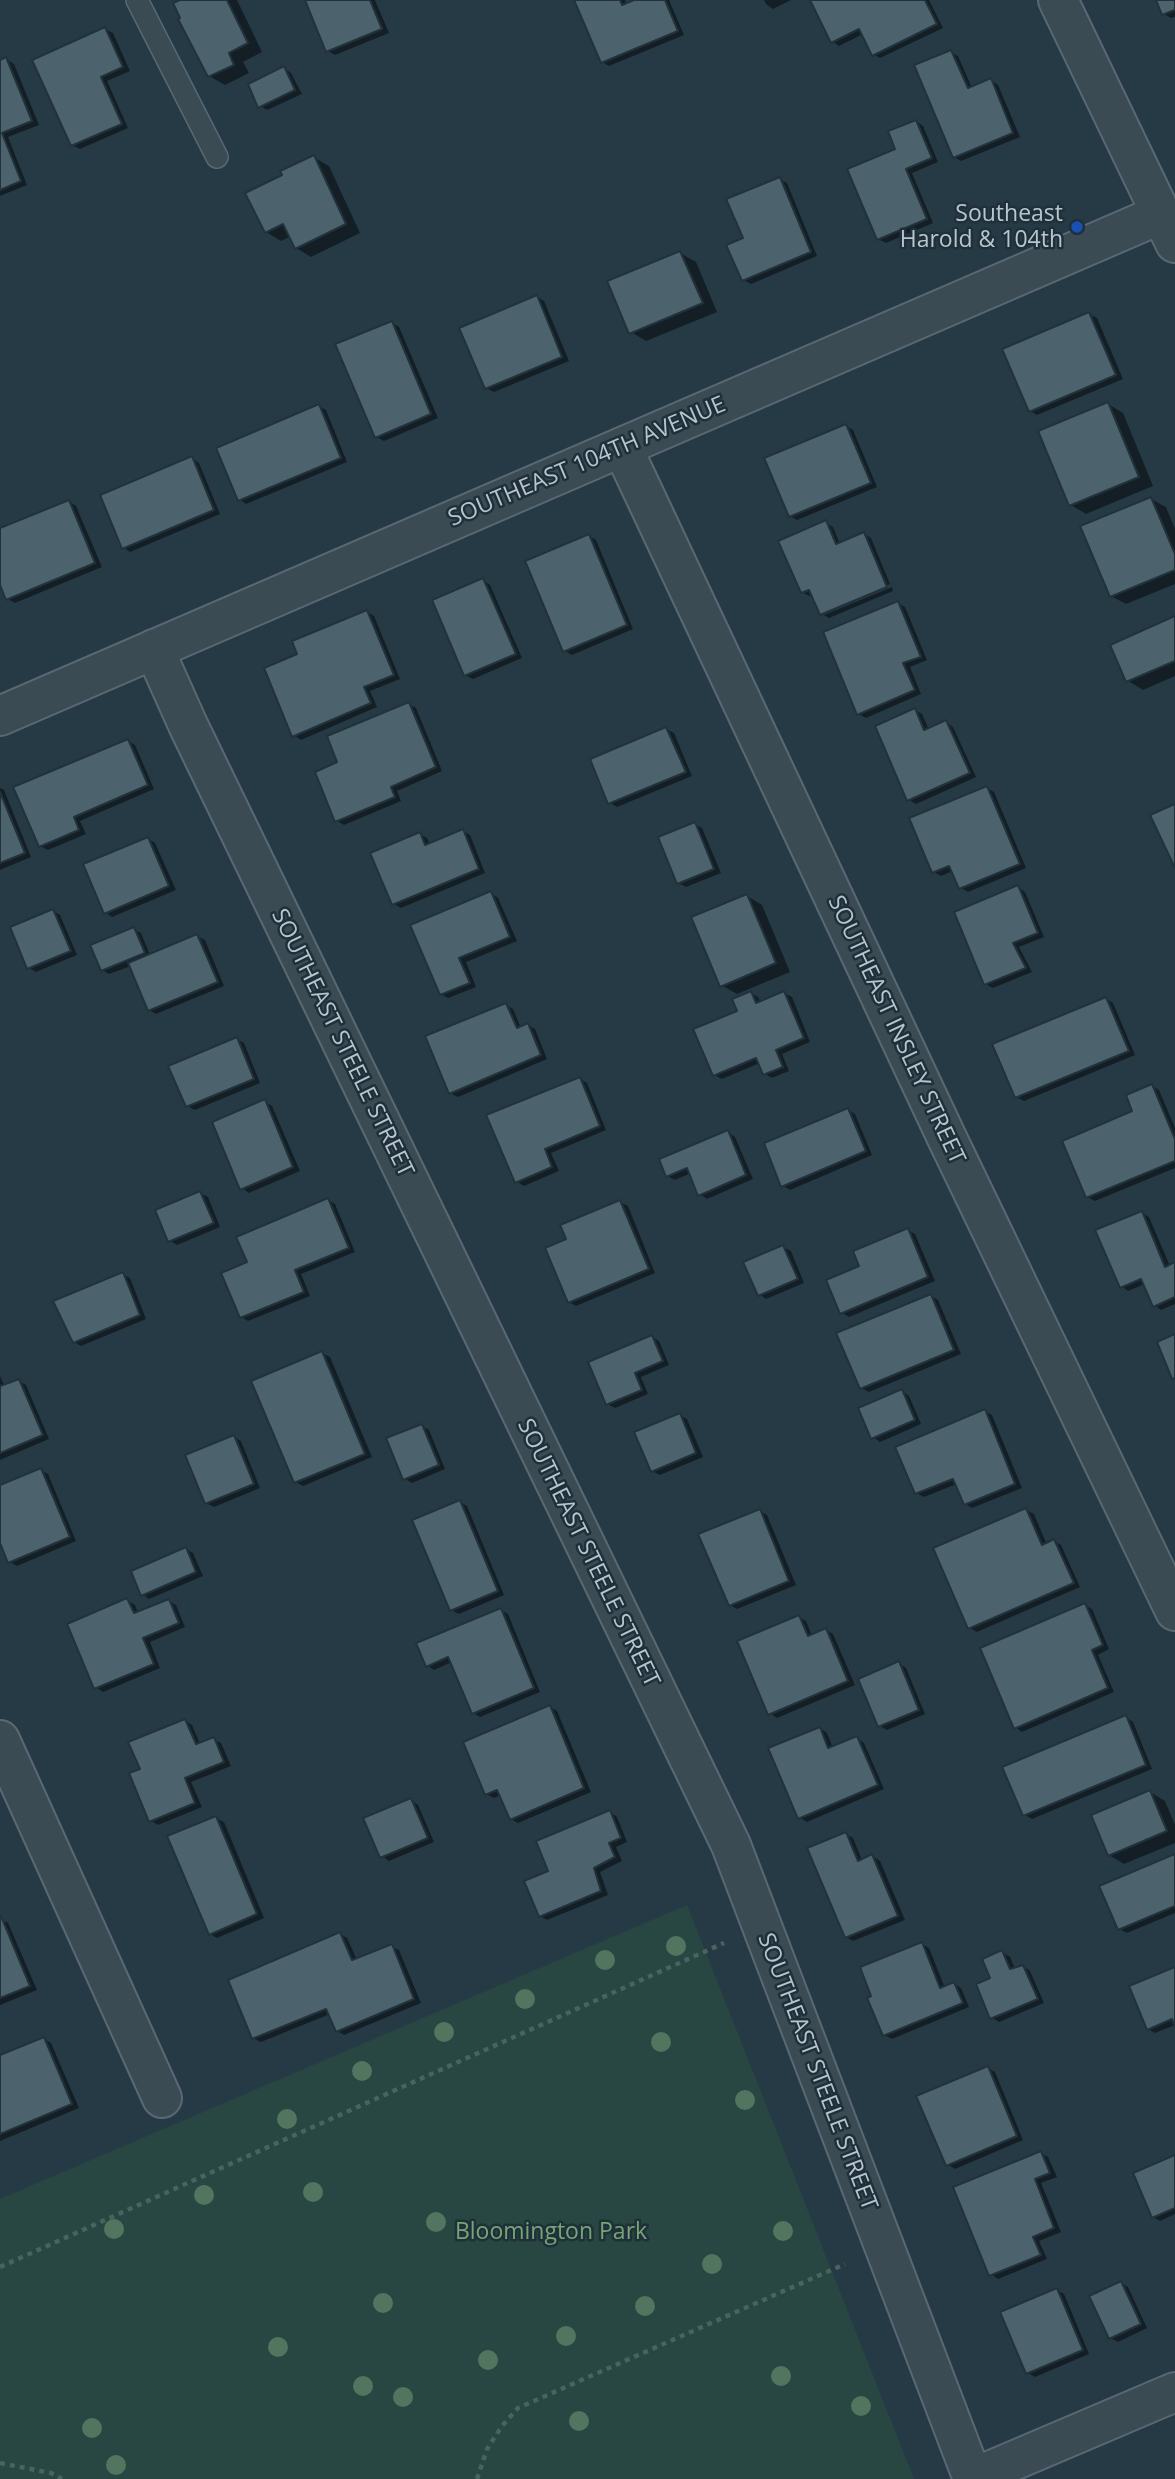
<!DOCTYPE html>
<html>
<head>
<meta charset="utf-8">
<style>
  body { margin:0 }
  canvas { display:block; background:#253a45 }
</style>
</head>
<body>
<canvas width="1175" height="2479"></canvas>
<script>
const ctx = document.querySelector('canvas').getContext('2d');
ctx.lineJoin = 'round';
function fillPath(path, color) { ctx.fillStyle = color; ctx.fill(path, 'evenodd'); }
const poly = rows => new Path2D(rows.map(r => 'M' + r).join(''));
function strokePath(path, color, width, dash) { ctx.strokeStyle = color; ctx.lineWidth = width; ctx.lineCap = dash ? 'butt' : 'round'; ctx.setLineDash(dash || []); ctx.stroke(path); }
function drawText(font, color, halo, rows, align = 'center') {
  ctx.font = font + ' "Open Sans",sans-serif'; ctx.lineWidth = 5; ctx.setLineDash([]); ctx.textBaseline = 'middle'; ctx.strokeStyle = halo; ctx.fillStyle = color; for (const [text, x, y, turn = 0] of rows) {
    ctx.save(); ctx.translate(x, y); ctx.rotate((+turn || 0) * Math.PI / 180); ctx.textAlign = isNaN(turn) ? turn : align; if (halo) ctx.strokeText(text, 0, 0); ctx.fillText(text, 0, 0); ctx.restore();
  }
}
const green = poly([
  [687,1905,914,2479,0,2479,0,2199]
]);
const shadow = poly([
  [184,0,237,0,262,52,243,62,249,73,225,85,209,76,182,19],
  [307,0,375,0,389,33,335,55,328,51],
  [576,0,625,0,627,5,639,0,669,0,684,35,609,66,602,62],
  [764,0,791,0,773,9,766,4],
  [812,0,929,0,943,28,880,58,873,54,863,34,839,46,832,41],
  [1158,0,1175,0,1175,17,1171,18,1164,14],
  [105,29,113,33,130,71,107,81,128,128,80,149,72,145],
  [951,52,958,56,972,88,991,80,998,85,1020,137,961,161,954,157],
  [6,59,14,64,39,125,8,137,27,185,0,196,0,62],
  [284,68,291,73,302,94,267,110,260,106],
  [916,121,923,126,938,162,912,173,933,223,886,243,878,239,898,150],
  [313,157,329,166,360,233,311,257,296,248,291,236,281,241,266,232,284,175],
  [779,179,787,183,817,256,751,284,743,280,745,238],
  [680,253,696,262,717,312,646,341,631,332],
  [537,297,544,301,569,361,494,392,486,388],
  [1089,314,1097,318,1123,379,1037,415,1030,411],
  [392,323,399,327,438,418,384,441,376,437],
  [1108,404,1123,413,1153,486,1086,514,1071,505],
  [319,406,326,410,347,462,246,504,239,499],
  [846,426,853,430,877,487,797,520,790,516],
  [192,458,199,463,220,514,130,552,123,547],
  [1151,499,1166,507,1175,529,1175,584,1126,604,1111,596],
  [69,501,76,506,102,567,15,603,8,599,0,581,0,530],
  [825,522,833,527,840,544,864,534,871,538,890,584,824,611,824,615,813,595,809,596,802,592],
  [589,536,596,540,633,629,572,655,565,651],
  [483,580,490,585,522,658,473,679,465,675],
  [892,587,893,591,829,618,824,615],
  [898,603,905,607,927,660,910,667,921,694,866,718,858,714],
  [367,612,374,616,400,679,370,691,377,707,301,740,294,735,299,654],
  [1175,618,1175,676,1143,690,1128,681],
  [409,704,416,708,442,771,397,791,401,801,344,825,337,821,340,763],
  [915,710,922,714,929,730,946,722,953,727,976,777,916,804,909,800],
  [666,729,674,733,692,776,617,807,610,803,592,760],
  [128,741,135,745,154,789,80,821,86,834,48,850,40,846],
  [0,788,4,790,31,857,0,870],
  [987,788,994,792,1026,868,968,892,961,888,953,871,941,876,934,872],
  [694,824,702,828,721,873,686,887,678,883],
  [463,831,470,835,485,873,401,908,394,904,419,834,427,838,430,845],
  [148,839,155,843,176,890,112,917,105,912],
  [1018,887,1025,892,1044,937,1019,947,1032,972,993,988,985,984],
  [491,893,498,898,517,941,466,962,476,987,448,998,441,994],
  [747,896,762,905,790,972,737,994,721,985],
  [53,911,60,915,77,955,36,972,29,968],
  [133,929,141,933,150,955,197,936,205,940,224,986,156,1014,149,1010,131,966,109,974,102,970],
  [751,993,758,997,761,1003,784,993,792,997,810,1042,782,1054,789,1071,772,1078,765,1074,760,1063,722,1079,714,1075,739,1012],
  [1105,998,1113,1003,1135,1055,1024,1101,1016,1097],
  [506,1005,513,1009,521,1028,528,1025,535,1029,547,1059,458,1097,450,1093],
  [237,1039,244,1043,260,1083,195,1110,187,1106],
  [579,1078,587,1083,606,1130,551,1153,559,1171,524,1186,517,1182],
  [1152,1086,1159,1090,1175,1128,1175,1168,1095,1201,1087,1197],
  [264,1101,272,1106,300,1171,249,1193,242,1188],
  [848,1110,855,1114,872,1155,790,1190,783,1186],
  [728,1132,735,1137,753,1179,707,1199,700,1194,691,1173,675,1180,667,1176],
  [200,1193,208,1197,220,1227,177,1245,170,1241],
  [328,1200,335,1204,355,1252,301,1274,310,1296,248,1321,241,1317,249,1263],
  [620,1202,628,1206,655,1273,576,1306,569,1302,568,1240],
  [1142,1213,1149,1217,1170,1266,1175,1264,1175,1304,1161,1310,1154,1305,1145,1284,1128,1291,1121,1286],
  [907,1230,915,1234,935,1281,849,1317,841,1312,861,1267],
  [783,1247,791,1251,804,1283,766,1299,759,1294],
  [122,1274,130,1278,146,1319,81,1346,74,1342],
  [930,1295,938,1300,961,1354,869,1392,861,1388],
  [652,1337,659,1341,669,1365,641,1377,648,1394,615,1408,607,1404],
  [322,1353,330,1357,372,1457,303,1486,296,1482],
  [0,1376,5,1387,19,1381,26,1385,49,1439,0,1460],
  [902,1391,909,1396,921,1424,880,1442,873,1437],
  [984,1411,992,1415,1022,1488,972,1508,965,1504,957,1484,924,1497,916,1493],
  [680,1415,687,1419,703,1457,660,1475,652,1471],
  [422,1426,429,1430,445,1469,412,1483,405,1479],
  [234,1437,241,1441,260,1488,214,1507,206,1503],
  [41,1470,48,1474,76,1541,17,1566,10,1562,0,1539,0,1487],
  [460,1502,467,1506,504,1595,459,1614,451,1610],
  [1026,1510,1034,1514,1047,1545,1054,1541,1061,1545,1080,1587,977,1632,970,1628],
  [760,1511,767,1515,796,1585,737,1609,730,1605],
  [186,1549,193,1553,203,1576,149,1599,142,1594],
  [127,1600,135,1605,138,1613,169,1601,176,1605,185,1627,150,1642,160,1668,103,1692,96,1687],
  [1084,1605,1092,1609,1109,1649,1098,1655,1114,1692,1022,1732,1015,1727],
  [501,1610,508,1614,540,1692,480,1717,473,1713,452,1662,434,1670,427,1665],
  [799,1617,806,1621,812,1636,826,1630,833,1634,855,1685,777,1718,770,1713],
  [899,1663,906,1668,925,1714,887,1730,880,1726],
  [550,1707,557,1711,591,1792,518,1823,511,1819,501,1795,494,1798,486,1794],
  [1126,1717,1133,1722,1152,1769,1032,1819,1025,1815],
  [185,1720,192,1725,200,1744,213,1739,221,1743,231,1766,191,1782,202,1807,158,1825,150,1820],
  [820,1728,827,1733,833,1748,857,1738,864,1743,884,1789,807,1822,799,1817],
  [1150,1792,1165,1801,1175,1825,1175,1843,1124,1864,1109,1855],
  [411,1800,418,1805,434,1842,389,1861,382,1856],
  [610,1812,617,1817,627,1842,616,1847,622,1861,600,1872,608,1895,547,1920,540,1916,551,1872],
  [216,1818,224,1822,264,1918,217,1938,210,1934],
  [846,1834,853,1838,862,1860,872,1856,880,1861,905,1920,853,1941,846,1937],
  [1175,1856,1175,1913,1127,1933,1119,1929],
  [0,1919,8,1923,37,1990,0,2005],
  [340,1934,347,1938,357,1960,391,1946,399,1950,421,2003,344,2035,337,2031,330,2014,261,2042,253,2038],
  [922,1944,929,1948,945,1988,954,1984,961,1988,969,2007,892,2039,884,2035,874,1997],
  [1002,1952,1010,1957,1015,1969,1023,1966,1030,1971,1044,2003,999,2022,991,2017,992,1979],
  [1175,1968,1175,2025,1155,2033,1148,2029],
  [44,2039,51,2043,79,2108,0,2141,0,2057],
  [988,2068,995,2072,1023,2140,955,2169,947,2164],
  [1041,2153,1048,2157,1057,2177,1041,2183,1061,2232,1039,2241,1047,2259,998,2279,991,2274],
  [1175,2158,1175,2214,1160,2221,1153,2217],
  [1121,2283,1128,2287,1147,2328,1118,2342,1110,2338],
  [1057,2290,1064,2294,1089,2354,1035,2377,1028,2373]
]);
const building = poly([
  [180,0,227,0,248,43,229,53,234,65,208,77,178,19,180,18,173,3,180,0],
  [305,0,370,0,382,29,326,52,305,0],
  [574,0,620,0,622,5,634,0,665,0,678,31,601,63,574,0],
  [810,0,925,0,937,24,872,56,859,29,831,43,810,0],
  [1156,0,1175,0,1175,10,1162,15,1156,0],
  [105,27,123,67,101,77,122,124,71,146,32,60,105,27],
  [951,50,968,88,991,78,1013,133,953,158,914,65,951,50],
  [6,57,32,121,2,133,21,181,0,190,0,60,6,57],
  [284,66,295,90,258,108,248,84,284,66],
  [916,120,932,158,906,169,927,219,877,240,847,169,895,149,888,131,916,120],
  [314,155,346,224,295,249,283,224,265,233,245,193,282,175,280,171,314,155],
  [780,177,811,252,742,281,726,245,743,238,726,199,780,177],
  [680,251,703,303,629,334,607,281,680,251],
  [537,295,562,357,485,389,459,328,537,295],
  [1089,312,1116,375,1029,412,1002,349,1089,312],
  [392,321,431,414,375,438,335,344,392,321],
  [1108,402,1139,477,1069,506,1038,431,1108,402],
  [319,404,341,458,238,501,216,448,319,404],
  [846,424,871,483,789,517,764,458,846,424],
  [192,456,214,510,122,549,100,495,192,456],
  [1151,497,1175,554,1175,570,1110,597,1080,526,1151,497],
  [69,500,95,563,6,600,0,585,0,528,69,500],
  [826,520,836,544,864,532,887,587,820,615,809,590,801,593,778,541,826,520],
  [589,534,627,625,563,652,525,561,589,534],
  [483,578,516,654,464,676,432,600,483,578],
  [898,601,921,657,903,663,915,690,857,715,823,632,898,601],
  [367,610,394,675,364,687,371,703,292,737,264,668,297,654,292,641,367,610],
  [1175,616,1175,661,1126,682,1110,645,1175,616],
  [409,702,436,767,391,787,395,797,335,822,315,772,337,762,327,736,409,702],
  [915,708,924,730,946,720,970,773,907,801,875,726,915,708],
  [666,727,686,772,608,804,590,759,666,727],
  [128,739,148,785,74,817,79,830,39,847,13,787,128,739],
  [987,786,1020,864,959,889,949,866,932,873,909,818,987,786],
  [0,792,25,853,0,863,0,792],
  [1175,804,1175,868,1150,815,1175,804],
  [695,822,714,869,677,884,658,837,695,822],
  [463,829,479,869,392,905,370,853,420,832,425,845,463,829],
  [148,837,169,886,104,914,83,864,148,837],
  [1018,885,1038,933,1013,943,1026,968,984,985,954,912,1018,885],
  [491,891,510,937,459,958,470,983,440,995,410,925,491,891],
  [747,894,776,963,720,987,691,917,747,894],
  [53,909,71,951,27,969,10,927,53,909],
  [134,927,145,953,101,971,90,945,134,927],
  [197,934,218,982,148,1011,128,963,197,934],
  [751,991,756,1003,784,991,804,1038,776,1050,783,1067,763,1075,756,1058,713,1076,693,1029,737,1011,732,999,751,991],
  [1106,997,1129,1051,1015,1098,992,1044,1106,997],
  [506,1003,517,1028,528,1023,541,1055,449,1094,425,1036,506,1003],
  [237,1037,254,1079,186,1107,168,1066,237,1037],
  [580,1077,600,1126,545,1149,552,1167,515,1183,486,1115,580,1077],
  [1152,1084,1175,1139,1175,1161,1086,1198,1062,1141,1132,1111,1126,1095,1152,1084],
  [265,1099,293,1167,240,1190,212,1122,265,1099],
  [848,1108,866,1151,781,1187,764,1143,848,1108],
  [728,1130,746,1175,698,1196,687,1168,666,1177,659,1159,728,1130],
  [200,1191,214,1223,168,1242,155,1210,200,1191],
  [328,1198,349,1248,295,1270,304,1292,240,1318,221,1273,247,1262,236,1237,328,1198],
  [620,1200,649,1269,568,1303,545,1248,566,1239,560,1225,620,1200],
  [1142,1211,1165,1267,1175,1262,1175,1297,1153,1307,1141,1279,1120,1288,1095,1230,1142,1211],
  [908,1228,928,1277,840,1314,826,1280,859,1266,853,1251,908,1228],
  [783,1245,798,1279,758,1296,743,1262,783,1245],
  [123,1272,140,1315,73,1343,53,1301,123,1272],
  [931,1294,954,1350,860,1389,836,1333,931,1294],
  [1175,1334,1175,1378,1172,1379,1157,1342,1175,1334],
  [652,1335,663,1361,635,1373,642,1390,606,1405,588,1362,652,1335],
  [322,1351,365,1454,294,1483,251,1381,322,1351],
  [19,1379,43,1435,0,1453,0,1386,19,1379],
  [902,1389,915,1420,871,1439,858,1408,902,1389],
  [985,1409,1015,1484,964,1505,953,1479,915,1494,895,1447,985,1409],
  [680,1413,696,1453,651,1472,634,1432,680,1413],
  [422,1424,439,1465,403,1480,386,1438,422,1424],
  [234,1435,254,1484,205,1504,185,1455,234,1435],
  [41,1468,70,1537,8,1563,0,1543,0,1485,41,1468],
  [460,1500,498,1591,450,1611,412,1520,460,1500],
  [1026,1508,1042,1545,1054,1539,1074,1583,968,1629,933,1548,1026,1508],
  [760,1509,789,1581,729,1606,698,1534,760,1509],
  [186,1547,196,1572,141,1596,131,1571,186,1547],
  [127,1598,134,1613,169,1599,179,1623,143,1638,154,1664,94,1689,67,1624,127,1598],
  [1085,1603,1103,1645,1092,1650,1108,1688,1014,1729,980,1648,1085,1603],
  [501,1608,534,1688,472,1714,448,1657,426,1667,416,1643,501,1608],
  [799,1615,808,1636,826,1628,848,1681,768,1715,737,1641,799,1615],
  [899,1661,919,1710,878,1727,858,1679,899,1661],
  [550,1705,584,1788,510,1820,497,1790,485,1795,463,1742,550,1705],
  [1126,1715,1146,1765,1023,1816,1002,1767,1126,1715],
  [185,1719,196,1744,214,1737,224,1762,185,1778,195,1803,149,1822,129,1773,140,1769,128,1742,185,1719],
  [820,1727,828,1748,857,1736,878,1785,798,1819,768,1748,820,1727],
  [1150,1790,1167,1831,1108,1856,1091,1815,1150,1790],
  [411,1798,428,1838,380,1858,363,1818,411,1798],
  [610,1810,621,1838,609,1843,615,1857,594,1868,601,1891,539,1917,524,1881,548,1871,536,1841,610,1810],
  [216,1816,257,1914,209,1935,167,1836,216,1816],
  [846,1832,858,1861,872,1854,898,1916,845,1938,807,1848,846,1832],
  [1175,1854,1175,1906,1118,1930,1099,1886,1175,1854],
  [1,1916,30,1986,0,1998,0,1917,1,1916],
  [340,1932,352,1960,392,1944,414,1999,336,2032,326,2009,252,2039,228,1980,340,1932],
  [922,1942,940,1988,954,1982,963,2003,883,2036,867,1998,871,1996,860,1967,922,1942],
  [1002,1950,1010,1969,1023,1965,1038,1999,990,2019,976,1984,990,1978,982,1959,1002,1950],
  [1175,1967,1175,2027,1172,2019,1147,2030,1129,1986,1175,1967],
  [44,2037,72,2104,0,2134,0,2055,44,2037],
  [988,2066,1017,2136,946,2166,916,2096,988,2066],
  [1041,2151,1050,2173,1035,2179,1054,2228,1033,2237,1041,2255,989,2276,953,2187,1041,2151],
  [1175,2155,1175,2208,1152,2218,1133,2173,1175,2155],
  [1121,2281,1141,2324,1109,2339,1089,2296,1121,2281],
  [1057,2288,1083,2350,1026,2374,1000,2312,1057,2288]
]);
const path = poly([
  [0,2267,724,1943],
  [0,2463,51,2473,62,2479],
  [477,2479,487,2449,502,2426,518,2408,845,2264]
]);
const service = poly([
  [137,0,217,157]
]);
const minor = poly([
  [622,447,946,1136,1175,1611],
  [154,649,188,725,731,1845,973,2479],
  [0,1740,162,2098],
  [973,2478,1175,2392]
]);
const tertiary = poly([
  [1058,0,1175,243],
  [0,716,1161,214]
]);
const trees = [
  [676,1946],
  [605,1960],
  [525,1999],
  [444,2032],
  [661,2042],
  [362,2071],
  [745,2100],
  [287,2119],
  [313,2192],
  [204,2195],
  [436,2222],
  [114,2229],
  [783,2231],
  [712,2264],
  [383,2303],
  [645,2306],
  [566,2336],
  [278,2347],
  [488,2360],
  [781,2376],
  [363,2386],
  [403,2397],
  [861,2406],
  [579,2421],
  [92,2428],
  [116,2465]
];
const markers = [
  [1077,227,7,"#1a4fb4"]
];
const poiNames = [
  ["Southeast",1063,214],
  ["Harold & 104th",1063,240]
];
const streetNames = [
  ["SOUTHEAST 104TH AVENUE",587,462,-23],
  ["SOUTHEAST INSLEY STREET",896,1030,65],
  ["SOUTHEAST STEELE STREET",342,1043,64],
  ["SOUTHEAST STEELE STREET",588,1553,64],
  ["SOUTHEAST STEELE STREET",817,2072,69]
];
const parkNames = [
  ["Bloomington Park",551,2232]
];
fillPath(green, '#284642');
fillPath(shadow, '#0007');
fillPath(building, '#4c636d');
strokePath(building, '#21323c', 2);
strokePath(service, '#596872', 24);
strokePath(minor, '#596872', 42);
strokePath(tertiary, '#596872', 42);
strokePath(path, '#486360', 4.5, [5, 5]);
strokePath(service, '#3a4b54', 21);
strokePath(minor, '#3a4b54', 38);
strokePath(tertiary, '#3a4b54', 38);
ctx.fillStyle = '#51755f';
for (const [x, y] of trees) { ctx.beginPath(); ctx.arc(x, y, 10, 0, 2 * Math.PI); ctx.fill(); }
for (const [x, y, r, color] of markers) { const dot = new Path2D(); dot.arc(x, y, r, 0, 2 * Math.PI); ctx.fillStyle = color; ctx.fill(dot); strokePath(dot, '#1f303a', 2.5); }
drawText('23px', '#b8c5ce', '#1f303a', poiNames, 'right');
drawText('23px', '#b8c5ce', '#1f303a', streetNames);
drawText('23px', '#75a574', '#1f303a', parkNames);
</script>
</body>
</html>
